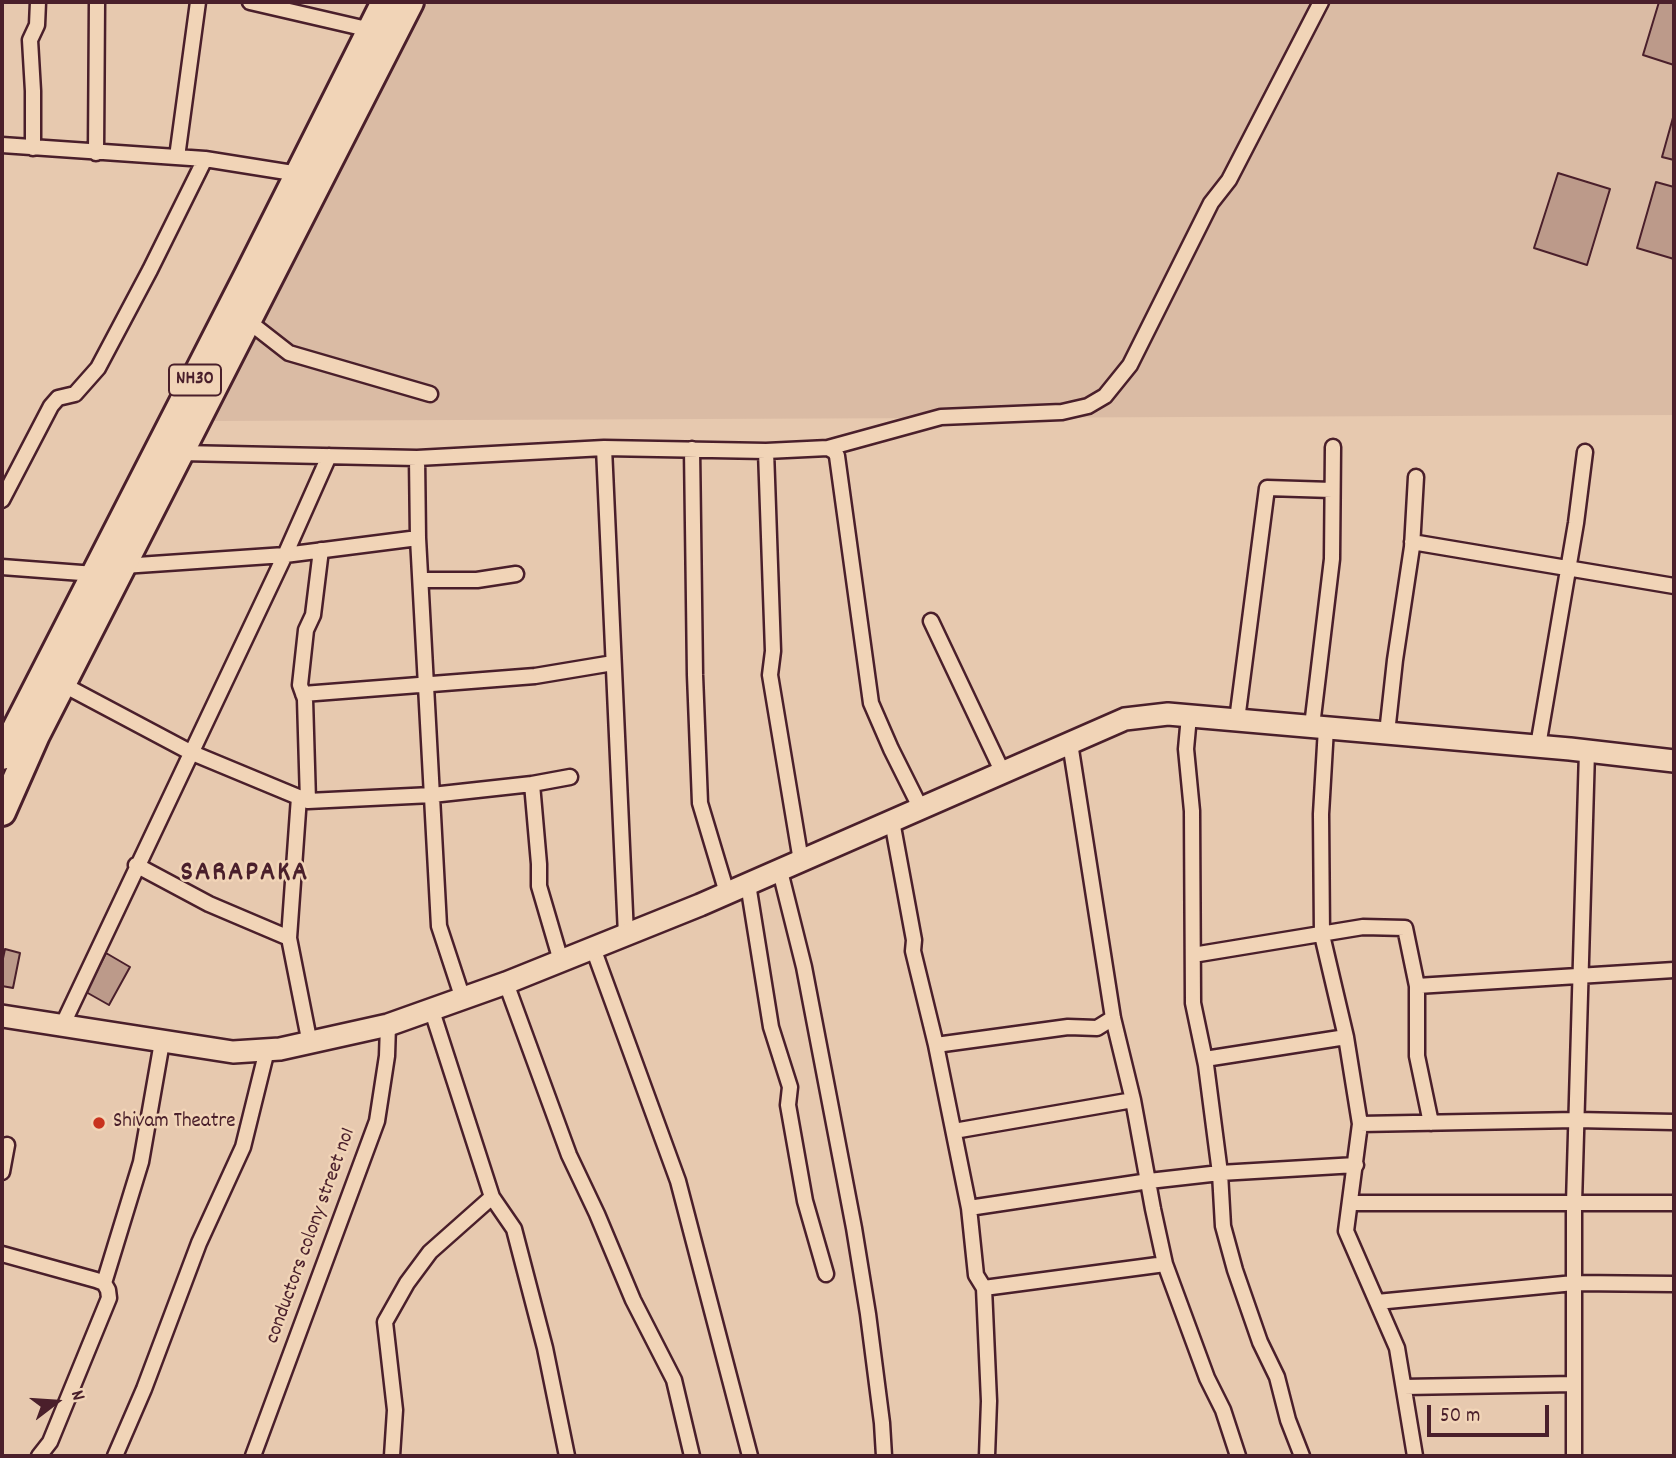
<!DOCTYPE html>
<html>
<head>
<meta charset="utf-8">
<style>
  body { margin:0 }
  #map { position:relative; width:1676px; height:1458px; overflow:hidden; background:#e7c9af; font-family:Dekko,sans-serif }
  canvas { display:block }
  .frame { position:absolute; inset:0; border:4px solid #4a1f2b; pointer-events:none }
  .north { position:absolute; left:21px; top:1367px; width:70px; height:70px; -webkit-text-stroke:5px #f1d4b7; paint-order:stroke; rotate:73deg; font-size:19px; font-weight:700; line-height:28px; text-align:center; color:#4a1f2b }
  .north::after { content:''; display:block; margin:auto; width:24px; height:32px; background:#4a1f2b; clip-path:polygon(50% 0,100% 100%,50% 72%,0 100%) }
  .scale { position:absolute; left:1427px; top:1405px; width:122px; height:32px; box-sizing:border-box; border:4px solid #4a1f2b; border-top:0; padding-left:9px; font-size:21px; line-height:24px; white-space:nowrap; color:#4a1f2b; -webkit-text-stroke:5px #f1d4b7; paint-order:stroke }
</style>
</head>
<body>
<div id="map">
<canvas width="1676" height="1458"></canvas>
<div class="frame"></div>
<div class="north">N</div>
<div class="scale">50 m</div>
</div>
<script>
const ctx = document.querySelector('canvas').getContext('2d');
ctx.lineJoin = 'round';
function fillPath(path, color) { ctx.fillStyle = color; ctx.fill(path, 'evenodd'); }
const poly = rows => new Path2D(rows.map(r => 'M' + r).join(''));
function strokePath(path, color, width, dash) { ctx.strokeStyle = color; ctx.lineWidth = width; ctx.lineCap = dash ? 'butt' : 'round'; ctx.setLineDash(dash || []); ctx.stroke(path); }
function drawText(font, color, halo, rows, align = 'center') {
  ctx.font = font + ' Dekko,sans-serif'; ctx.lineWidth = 5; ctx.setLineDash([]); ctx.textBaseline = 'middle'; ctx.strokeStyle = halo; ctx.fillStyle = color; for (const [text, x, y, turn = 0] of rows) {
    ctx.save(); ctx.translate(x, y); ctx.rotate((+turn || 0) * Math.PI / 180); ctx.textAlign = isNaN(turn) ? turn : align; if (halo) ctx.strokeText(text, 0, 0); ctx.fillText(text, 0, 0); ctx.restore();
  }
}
const built = poly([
  [428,2,1674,2,1674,415,213,421]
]);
const building = poly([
  [1659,2,1674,2,1674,65,1643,55,1659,2],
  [1674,114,1674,160,1662,157,1674,114],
  [1558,173,1610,189,1587,265,1534,248,1558,173],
  [1656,182,1674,187,1674,259,1637,248,1656,182],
  [5,949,20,953,13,988,2,986,2,963,5,949],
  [106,953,130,967,109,1005,86,992,106,953]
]);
const street = poly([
  [250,2,371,30],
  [2,145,205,159,299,174],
  [33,148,33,91,30,40,37,25,38,2],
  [96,153,97,2],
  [177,157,198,2],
  [248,321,289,353,430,394],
  [604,448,626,935],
  [828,448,835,452,837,456,871,703,891,749,921,809],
  [692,449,695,675,700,803,727,893],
  [766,451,773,651,770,675,801,861],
  [181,453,417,458,604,448,766,451,828,448,941,417,1062,412,1088,406,1105,396,1130,365,1211,203,1229,180,1321,2],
  [417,458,418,538,439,926,463,999],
  [2,500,51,406,58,398,75,394,98,368,150,270,205,159],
  [1412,542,1674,586],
  [123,566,285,555,418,538],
  [2,567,95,574],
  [422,580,477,580,516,574],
  [931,621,1003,773],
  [62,684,190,752,308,801,432,795,532,784,539,864,539,886,561,961],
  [303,694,535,676,613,663],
  [1189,716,1186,749,1192,811,1193,1003,1206,1065,1220,1173,1223,1226,1235,1270,1260,1342,1277,1377,1288,1420,1302,1456],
  [1237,720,1267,488,1332,490],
  [1312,726,1332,559,1333,447],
  [1326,728,1321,814,1322,935,1346,1037,1360,1124,1346,1231,1397,1348,1415,1456],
  [1387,733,1395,660,1412,547,1416,477],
  [1070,743,1113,1018,1133,1100,1153,1209,1165,1264,1207,1378,1223,1410,1238,1456],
  [1538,746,1576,523,1585,452],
  [532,784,570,777],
  [299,797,289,938,310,1044],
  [308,801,305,699,300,685,306,630,313,615,321,550],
  [892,821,914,940,913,951,936,1045,969,1208,976,1275,984,1288,989,1401,987,1456],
  [136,865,209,904,289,938],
  [780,871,804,967,854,1228,868,1314,882,1423,884,1456],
  [748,884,771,1027,790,1087,788,1105,805,1201,826,1274],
  [593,948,678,1181,750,1456],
  [1193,955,1363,927,1405,928,1417,986,1417,1056,1431,1123],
  [506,983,569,1155,597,1214,633,1300,674,1380,692,1456],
  [1417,986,1674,970],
  [432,1011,492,1197,514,1229,545,1348,567,1456],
  [63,1024,285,555,329,456],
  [936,1045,1068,1027,1097,1028,1113,1018],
  [1205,1059,1346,1037],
  [1360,1124,1576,1120,1674,1122],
  [954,1131,1133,1100],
  [2,1172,7,1145],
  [1350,1203,1674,1203],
  [969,1208,1149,1181,1220,1173,1356,1165],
  [2,1254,96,1280,104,1283,108,1290,109,1298,50,1442,39,1456],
  [104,1283,141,1162,162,1042],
  [984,1288,1165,1264],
  [1377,1302,1574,1283,1674,1284],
  [1404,1387,1574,1384],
  [115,1456,144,1389,199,1243,243,1147,267,1050],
  [253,1456,377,1121,387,1056,388,1025],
  [392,1456,395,1410,385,1322,407,1283,430,1252,492,1197],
  [1574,1456,1574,1203,1587,751]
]);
const secondary = poly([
  [2,1016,233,1052,280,1049,388,1025,506,983,700,905,1125,719,1168,714,1570,749,1674,761]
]);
const highway = poly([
  [2,756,248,275,385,2],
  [2,812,36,735,410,2]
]);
const markers = [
  [99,1123,7,"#c8321e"]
];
const shields = [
  [195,380,52]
];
const shieldNames = [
  ["NH30",195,380]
];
const poiNames = [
  ["Shivam Theatre",113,1123]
];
const streetNames = [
  ["conductors colony street no1",312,1236,-70]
];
const districtNames = [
  ["SARAPAKA",245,875]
];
fillPath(built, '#dabba4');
fillPath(building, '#bc9a8a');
strokePath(building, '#4a1f2b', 2);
strokePath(street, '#4a1f2b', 19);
strokePath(secondary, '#4a1f2b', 26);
strokePath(highway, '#4a1f2b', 32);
strokePath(street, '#f1d4b7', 14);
strokePath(secondary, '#f1d4b7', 21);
strokePath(highway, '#f1d4b7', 26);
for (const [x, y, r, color] of markers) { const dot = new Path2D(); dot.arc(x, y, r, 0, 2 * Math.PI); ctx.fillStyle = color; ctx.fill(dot); strokePath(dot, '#f1d4b7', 2.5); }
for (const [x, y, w] of shields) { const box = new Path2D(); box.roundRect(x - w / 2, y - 15.5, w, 31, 5); ctx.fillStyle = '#f1d4b7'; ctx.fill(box); strokePath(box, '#4a1f2b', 2); }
drawText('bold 19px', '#4a1f2b', null, shieldNames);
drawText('21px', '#4a1f2b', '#f1d4b7', poiNames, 'left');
drawText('21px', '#4a1f2b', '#f1d4b7', streetNames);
ctx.letterSpacing = '2px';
drawText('bold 28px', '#4a1f2b', '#f1d4b7', districtNames);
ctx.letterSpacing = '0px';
</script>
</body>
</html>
